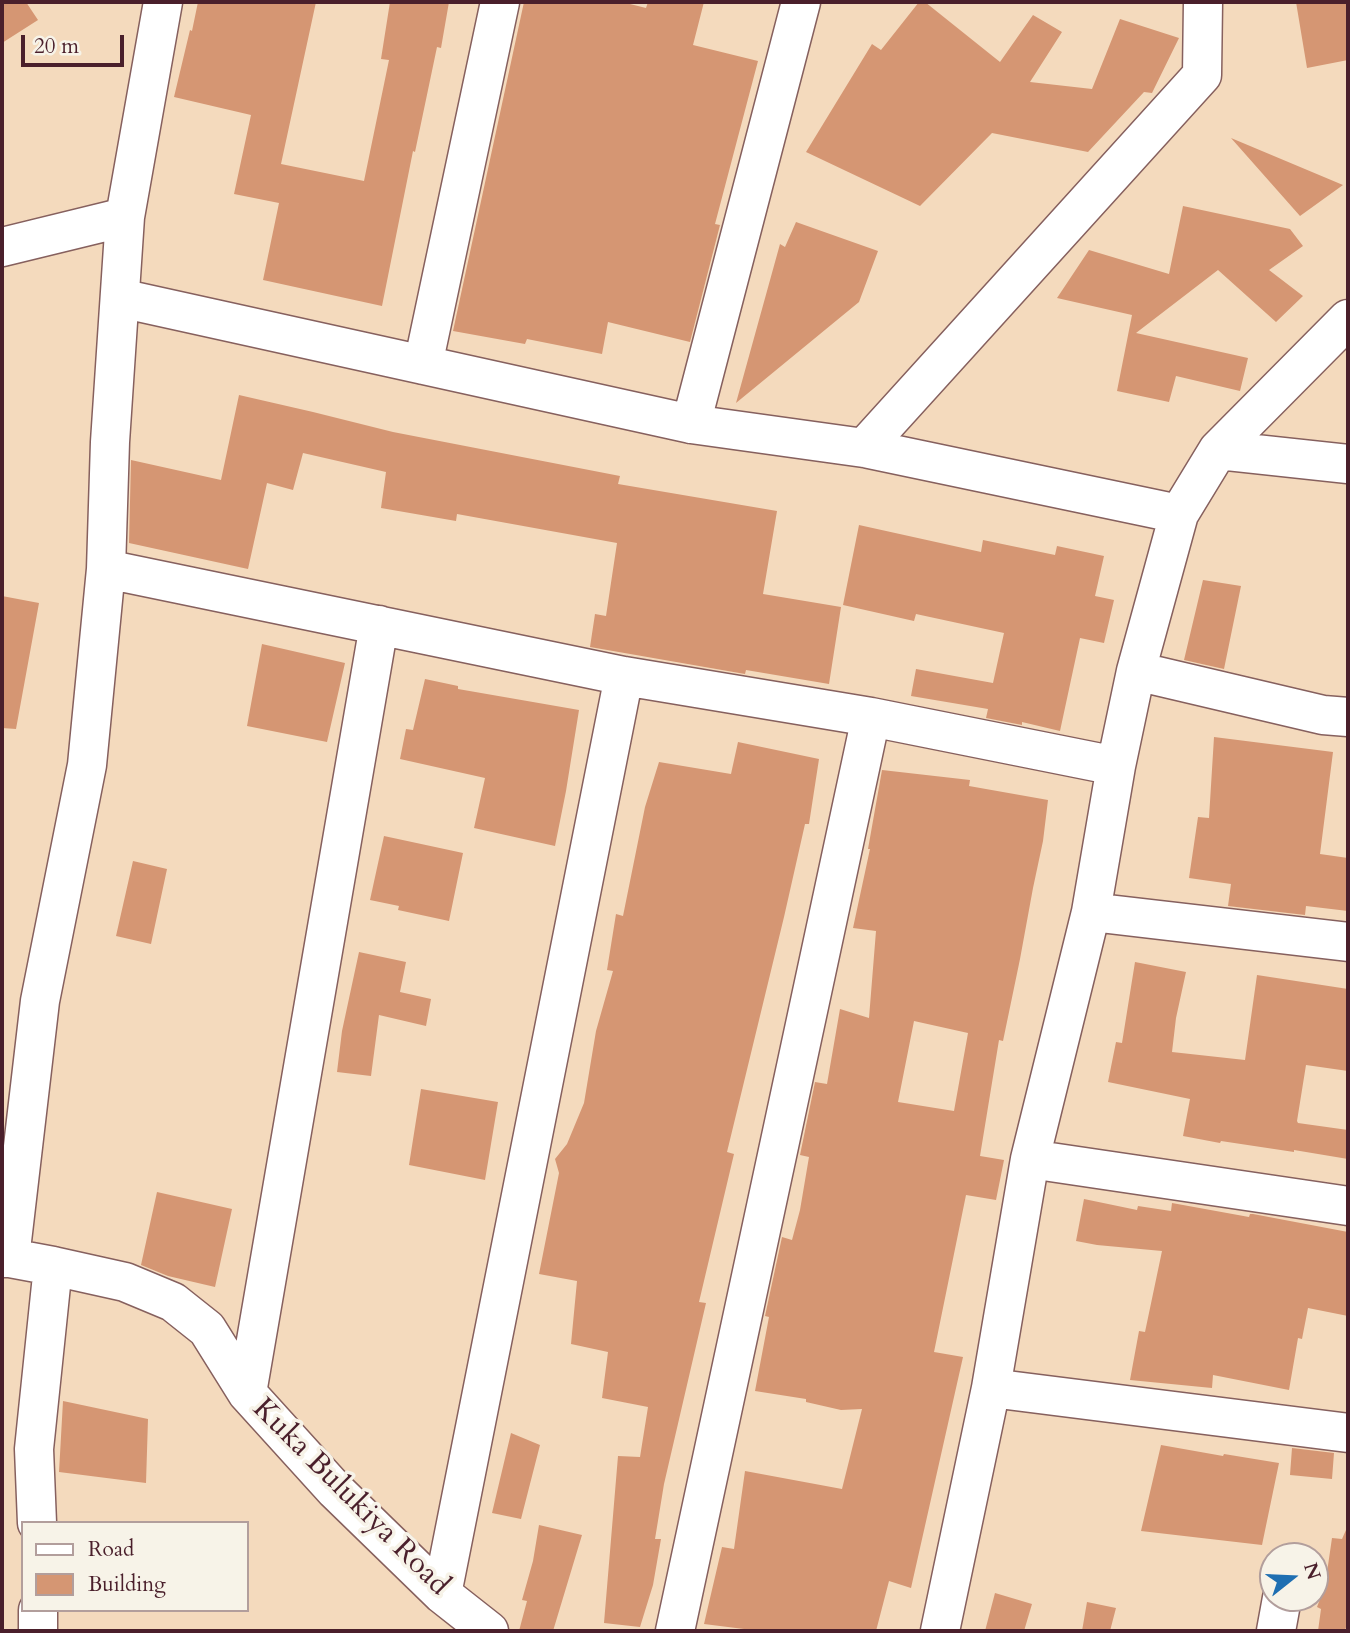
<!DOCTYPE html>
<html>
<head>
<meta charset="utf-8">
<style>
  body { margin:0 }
  #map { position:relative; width:1350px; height:1633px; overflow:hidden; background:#f4dabd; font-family:Cardo,serif }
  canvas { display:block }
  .frame { position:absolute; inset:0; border:4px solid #4a1f2b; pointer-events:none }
  .legend { position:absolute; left:21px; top:1521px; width:228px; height:91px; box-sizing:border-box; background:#f7f3e8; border:2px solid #b29e9c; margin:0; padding:9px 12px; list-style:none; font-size:21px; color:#4a1f2b }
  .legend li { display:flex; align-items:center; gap:14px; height:35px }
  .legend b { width:35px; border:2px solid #b29e9c }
  .north { position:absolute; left:1259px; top:1542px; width:70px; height:70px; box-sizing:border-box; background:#f7f3e8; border:2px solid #b29e9c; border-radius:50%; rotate:72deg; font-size:19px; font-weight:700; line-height:28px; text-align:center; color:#4a1f2b }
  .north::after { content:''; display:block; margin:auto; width:24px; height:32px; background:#1f6fb2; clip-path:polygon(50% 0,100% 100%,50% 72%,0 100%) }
  .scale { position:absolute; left:21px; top:35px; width:103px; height:32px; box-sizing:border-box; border:4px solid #4a1f2b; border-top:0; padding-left:9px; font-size:21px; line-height:24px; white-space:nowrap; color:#4a1f2b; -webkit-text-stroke:5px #f7f3e8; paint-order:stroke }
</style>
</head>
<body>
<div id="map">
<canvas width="1350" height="1633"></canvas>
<div class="frame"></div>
<ul class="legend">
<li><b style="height:9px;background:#fff"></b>Road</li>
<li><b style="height:19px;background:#d59673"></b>Building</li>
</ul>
<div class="north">N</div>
<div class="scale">20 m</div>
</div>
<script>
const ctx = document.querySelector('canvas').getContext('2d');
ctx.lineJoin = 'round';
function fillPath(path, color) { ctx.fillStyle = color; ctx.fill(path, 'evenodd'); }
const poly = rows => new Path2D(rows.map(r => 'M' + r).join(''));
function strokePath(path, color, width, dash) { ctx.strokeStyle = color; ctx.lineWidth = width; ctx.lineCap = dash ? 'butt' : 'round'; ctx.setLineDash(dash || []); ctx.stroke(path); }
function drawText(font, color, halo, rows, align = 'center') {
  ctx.font = font + ' Cardo,serif'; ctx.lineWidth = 7; ctx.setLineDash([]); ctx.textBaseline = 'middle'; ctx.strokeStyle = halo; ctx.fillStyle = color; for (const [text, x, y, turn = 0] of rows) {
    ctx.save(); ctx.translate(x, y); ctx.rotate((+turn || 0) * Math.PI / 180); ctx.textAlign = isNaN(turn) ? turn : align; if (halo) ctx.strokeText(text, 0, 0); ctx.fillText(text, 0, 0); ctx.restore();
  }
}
const building = poly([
  [2,2,26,2,38,20,2,43],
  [198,2,316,2,281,164,364,181,389,60,381,59,390,2,449,2,441,48,437,47,415,152,413,151,382,306,263,280,279,203,234,194,251,115,174,97,190,30,192,31],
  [524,2,622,2,646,8,648,2,704,2,693,45,758,61,715,224,720,225,690,342,608,322,602,354,527,339,525,344,453,331],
  [919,2,925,2,1000,62,1033,15,1062,32,1030,82,1092,89,1120,19,1179,38,1152,93,1144,92,1088,152,992,133,920,206,806,152,872,44,881,50],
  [1296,2,1348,2,1348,60,1307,68],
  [1231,138,1343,185,1300,216],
  [1183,206,1290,229,1303,246,1269,270,1303,296,1276,322,1218,270,1136,333,1248,358,1240,391,1176,376,1169,402,1117,391,1132,315,1057,298,1089,250,1169,274],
  [796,222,878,251,859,302,736,403,780,244,785,247],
  [239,395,313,412,393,432,620,476,618,484,777,511,763,594,841,607,829,684,746,670,745,674,590,647,595,614,606,616,617,543,457,514,456,521,381,508,386,472,303,453,293,490,267,483,248,569,129,543,131,460,221,480],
  [859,525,981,552,983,540,1055,555,1057,546,1104,556,1095,596,1114,600,1104,643,1080,638,1060,731,1022,722,1022,725,986,718,988,709,911,696,916,669,993,683,1004,633,916,614,914,621,843,605],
  [1203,580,1241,586,1224,669,1184,660],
  [2,596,39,603,16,729,2,728],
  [262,644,345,663,327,742,247,726],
  [425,679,458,686,458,689,579,710,566,791,555,846,474,828,485,778,400,759,406,729,413,730],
  [1214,737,1333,752,1320,854,1348,858,1348,911,1306,906,1305,915,1228,906,1231,884,1189,878,1198,817,1209,818],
  [738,742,819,759,809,824,805,824,784,917,727,1152,734,1154,699,1302,706,1303,664,1484,655,1539,661,1539,653,1585,640,1627,604,1623,618,1456,640,1457,648,1407,602,1398,608,1352,571,1344,577,1281,539,1274,559,1173,555,1159,567,1144,584,1103,596,1031,613,971,607,970,616,914,623,916,645,807,659,762,731,774],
  [882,770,970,780,969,786,1048,800,1043,841,1033,888,1020,959,1003,1041,999,1040,980,1156,1004,1160,996,1200,966,1195,934,1352,963,1357,911,1588,889,1581,876,1631,760,1631,704,1624,722,1547,734,1549,745,1471,842,1489,862,1409,841,1410,806,1402,806,1399,755,1391,769,1317,765,1316,782,1237,792,1240,800,1210,809,1157,800,1155,815,1082,827,1084,840,1009,869,1018,876,931,853,928,870,849,868,849],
  [914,1021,968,1033,954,1111,898,1102],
  [384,836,463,853,449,921,398,910,399,906,370,900],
  [133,861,167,869,151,944,116,936],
  [359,952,406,962,400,992,431,999,426,1026,379,1015,371,1076,337,1072,342,1031],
  [1135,962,1186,972,1176,1018,1172,1052,1245,1060,1257,975,1348,989,1348,1071,1306,1065,1297,1121,1298,1123,1348,1130,1348,1159,1294,1150,1294,1152,1221,1141,1220,1143,1183,1136,1190,1099,1108,1082,1116,1042,1122,1043],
  [421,1089,498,1102,485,1180,409,1165],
  [157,1192,232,1209,215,1287,168,1276,141,1265],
  [1084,1199,1137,1210,1138,1206,1171,1211,1172,1203,1249,1217,1250,1214,1253,1214,1348,1232,1348,1316,1308,1308,1302,1339,1298,1338,1289,1390,1213,1375,1212,1388,1130,1380,1139,1331,1145,1332,1162,1251,1097,1245,1076,1241],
  [63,1401,148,1419,146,1483,59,1472],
  [511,1433,540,1445,521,1519,492,1513],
  [1161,1445,1223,1456,1224,1454,1279,1463,1262,1545,1141,1531],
  [1292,1448,1334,1453,1332,1479,1290,1475],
  [539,1525,582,1535,553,1631,519,1631,527,1601,522,1600,533,1561],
  [1346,1530,1348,1531,1348,1620,1345,1631,1318,1631,1321,1609,1317,1607,1325,1586,1332,1538,1342,1539],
  [995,1593,1032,1604,1024,1631,985,1631],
  [1087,1602,1116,1608,1110,1631,1082,1631]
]);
const minor = poly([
  [2,247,125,217],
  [120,298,691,424,864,448,1179,514],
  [423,365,500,2],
  [691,424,801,2],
  [864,448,1202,75,1203,2],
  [1218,450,1348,464],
  [106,569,624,676,871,717,1116,766],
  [1136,671,1323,715,1348,717],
  [1091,912,1348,942],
  [1030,1159,1348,1206],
  [2,1258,10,1258,53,1266,125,1282,173,1302,207,1329,247,1393,335,1490,442,1594,489,1631],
  [10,1258,40,1001,87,765,106,569,110,442,125,217,163,2],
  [991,1388,1348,1433],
  [247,1393,379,625],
  [37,1523,34,1449,53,1266],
  [442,1594,624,676],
  [38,1610,38,1631],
  [675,1631,871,717],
  [940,1631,991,1388,1030,1159,1091,912,1116,766,1136,671,1179,514,1218,450,1348,319],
  [1276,1631,1282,1598]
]);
const streetNames = [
  ["Kuka Bulukiya Road",350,1498,45]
];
fillPath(building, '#d59673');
strokePath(minor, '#86605e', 41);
strokePath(minor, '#fff', 38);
drawText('30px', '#4a1f2b', '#f7f3e8', streetNames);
</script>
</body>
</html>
